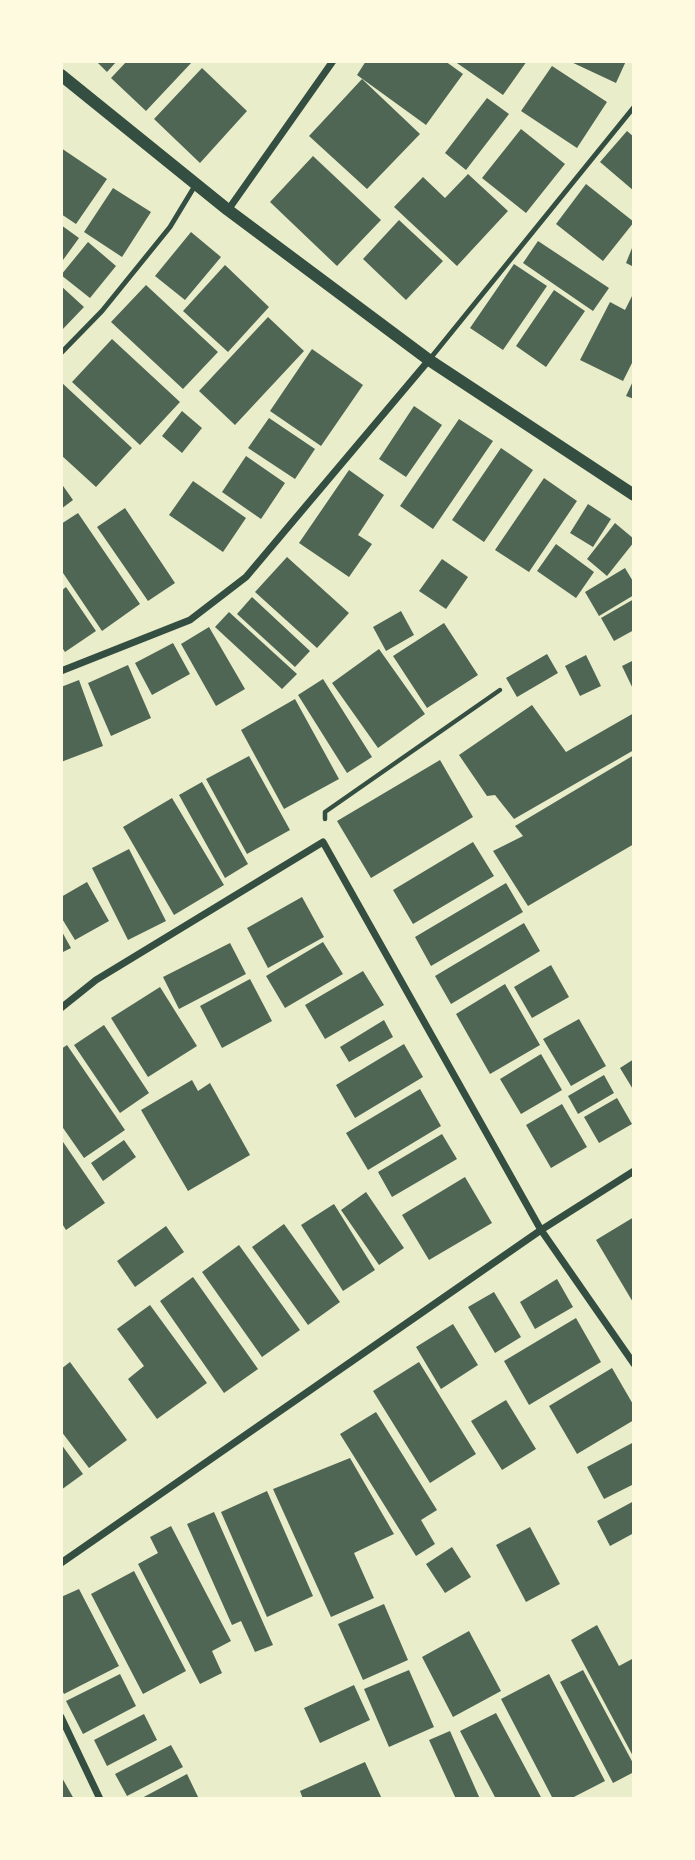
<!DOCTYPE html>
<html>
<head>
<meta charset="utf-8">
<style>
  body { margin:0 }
  #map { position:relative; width:695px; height:1860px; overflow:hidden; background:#e9edc9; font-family:Barlow,sans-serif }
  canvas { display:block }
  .frame { position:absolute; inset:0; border:63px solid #fefae0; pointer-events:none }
</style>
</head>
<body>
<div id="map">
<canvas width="695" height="1860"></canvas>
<div class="frame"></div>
</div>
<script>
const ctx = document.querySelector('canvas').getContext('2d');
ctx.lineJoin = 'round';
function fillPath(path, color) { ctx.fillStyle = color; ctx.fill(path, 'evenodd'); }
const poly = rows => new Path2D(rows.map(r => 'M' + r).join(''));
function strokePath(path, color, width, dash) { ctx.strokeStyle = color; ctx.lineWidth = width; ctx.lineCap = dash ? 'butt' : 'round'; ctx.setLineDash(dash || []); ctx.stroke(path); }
const building = poly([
  [96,61,117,61,107,72],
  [127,61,193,61,146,111,111,78],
  [366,61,445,61,463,74,426,125,357,75],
  [454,61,527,61,503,95],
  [569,61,626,61,616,83],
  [552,66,607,102,577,148,521,111],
  [202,68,247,111,200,163,154,119],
  [362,79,420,134,367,189,309,136],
  [487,98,509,114,466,170,445,153],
  [521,129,565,164,526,213,482,178],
  [627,131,634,137,634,191,600,162],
  [61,148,107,179,76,224,61,214],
  [313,156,381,220,337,266,270,202],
  [468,174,508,211,457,266,394,207,423,177,445,198],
  [586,184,634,222,603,261,556,224],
  [113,188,151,212,122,257,84,232],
  [399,220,443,261,406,300,363,259],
  [61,225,79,238,63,260,61,258],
  [191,232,221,257,185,300,155,276],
  [538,241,609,288,593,311,523,263],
  [88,242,116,266,90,298,61,275],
  [634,243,634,267,626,263],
  [514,264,547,286,503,350,470,328],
  [225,265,269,307,228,352,183,311],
  [146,285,218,352,183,389,111,322],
  [61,286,84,307,61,331],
  [554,290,585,311,546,367,516,346],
  [634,292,634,359,623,381,580,360,610,302,625,310],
  [268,317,304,351,235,425,199,391],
  [112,339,180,402,140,445,72,382],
  [312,349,363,385,321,446,270,411],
  [634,379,634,399,626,396],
  [61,382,132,448,96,487,61,455],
  [414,406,442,425,406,477,379,459],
  [182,411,202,428,182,453,162,436],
  [269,418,315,449,295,479,248,448],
  [459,419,493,441,433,529,400,506],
  [501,448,533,470,484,542,452,520],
  [246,456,285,483,261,519,222,492],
  [349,470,384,495,358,535,372,544,349,577,299,543],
  [544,478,577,501,529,572,495,550],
  [193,481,246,518,223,552,169,515],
  [61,483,73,500,61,509],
  [588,504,611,519,593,547,570,533],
  [125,508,175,583,148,601,97,527],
  [78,513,140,604,102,631,61,570,61,524],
  [615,523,634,539,634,542,607,576,587,559],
  [556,544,594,572,576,598,537,571],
  [287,557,349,613,317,648,255,592],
  [442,559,468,577,446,609,419,591],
  [625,568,634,583,634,595,599,616,585,592],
  [66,587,96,631,65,652,61,646,61,591],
  [252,597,310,651,295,667,237,614],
  [634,599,634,630,614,641,601,618],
  [401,611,414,635,386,651,373,627],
  [229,612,297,674,282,689,215,627],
  [444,623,478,675,427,708,393,656],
  [209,627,245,689,216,706,181,644],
  [173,643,190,674,152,695,135,663],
  [379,649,425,714,378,748,332,683],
  [547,654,558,673,517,697,506,678],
  [586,655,601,686,580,696,565,666],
  [634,660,634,691,622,666],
  [128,665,151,718,111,736,88,683],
  [323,679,372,757,347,773,298,695],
  [79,680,103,746,61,762,61,687],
  [295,699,339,779,284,809,241,730],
  [532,705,566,752,634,713,634,750,514,819,495,795,487,796,459,755],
  [634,755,634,844,528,906,493,851,523,836,515,826],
  [249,756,290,830,247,854,206,779],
  [440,760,473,817,371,878,337,821],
  [202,782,248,864,225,878,179,795],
  [172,798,224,885,174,915,123,827],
  [473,842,494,876,413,924,393,890],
  [129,849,166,921,128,940,92,868],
  [87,882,109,921,75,940,61,917,61,897],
  [506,883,523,912,431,966,415,937],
  [302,897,324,937,268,968,247,928],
  [524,923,540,951,451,1004,435,976],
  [61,930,71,948,61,953],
  [323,942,343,974,285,1008,266,976],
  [230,943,246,974,179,1009,163,977],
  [551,965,569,997,532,1018,514,987],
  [363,971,384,1005,325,1039,305,1005],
  [250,979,272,1021,222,1048,200,1006],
  [505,984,540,1045,490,1074,456,1014],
  [160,987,197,1046,148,1077,111,1018],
  [579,1019,606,1066,571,1086,543,1039],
  [384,1020,393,1037,349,1062,340,1047],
  [104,1025,149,1093,120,1113,74,1045],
  [404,1044,423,1077,355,1118,336,1085],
  [67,1045,125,1130,84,1158,61,1125,61,1049],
  [541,1054,562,1090,521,1114,500,1079],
  [634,1059,634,1091,620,1068],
  [604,1075,614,1093,578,1114,568,1096],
  [192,1080,198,1091,210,1083,250,1155,188,1191,141,1110],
  [420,1089,441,1126,368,1170,346,1133],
  [617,1098,632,1124,599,1143,584,1117],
  [562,1104,587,1147,551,1168,526,1125],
  [442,1134,457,1159,392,1197,378,1172],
  [61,1139,105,1203,66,1230,61,1222],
  [124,1140,136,1157,103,1181,91,1163],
  [465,1177,492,1223,429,1260,402,1215],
  [366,1192,404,1248,379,1265,341,1210],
  [334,1204,375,1270,343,1291,301,1225],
  [634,1217,634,1304,596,1240],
  [284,1224,340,1302,308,1325,252,1247],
  [166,1226,184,1252,135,1287,117,1261],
  [239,1245,300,1330,262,1357,202,1272],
  [193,1277,258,1369,224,1393,160,1301],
  [557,1279,573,1307,535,1329,520,1302],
  [494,1292,521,1337,495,1353,468,1307],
  [150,1305,207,1383,157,1419,128,1379,144,1366,117,1329],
  [576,1318,601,1362,529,1405,504,1361],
  [453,1324,478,1365,441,1389,416,1347],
  [70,1362,127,1440,89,1468,61,1431,61,1369],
  [419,1362,476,1454,430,1483,373,1391],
  [612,1368,634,1406,634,1420,577,1454,549,1406],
  [506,1400,536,1449,502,1470,471,1421],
  [376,1412,437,1510,421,1520,435,1544,416,1556,340,1434],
  [634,1442,634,1484,604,1499,587,1467],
  [61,1444,83,1474,61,1490],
  [350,1458,394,1534,354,1553,374,1598,331,1617,273,1489],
  [267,1491,313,1596,267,1617,221,1512],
  [634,1501,634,1533,610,1546,597,1521],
  [214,1512,273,1645,255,1652,241,1621,232,1625,187,1524],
  [171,1526,231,1641,212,1651,222,1673,200,1684,138,1564,158,1553,150,1537],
  [530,1527,560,1584,526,1602,496,1545],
  [452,1547,471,1577,445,1593,426,1564],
  [134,1571,186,1671,143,1694,91,1594],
  [79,1589,119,1666,64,1694,61,1688,61,1597],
  [384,1604,408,1660,363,1680,338,1624],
  [597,1625,619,1666,634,1658,634,1758,571,1640],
  [469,1631,501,1691,453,1717,422,1657],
  [409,1670,434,1727,389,1747,364,1689],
  [583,1670,634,1765,634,1772,613,1783,560,1682],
  [120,1674,136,1706,83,1734,66,1701],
  [549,1674,605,1781,570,1799,553,1799,501,1699],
  [354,1685,370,1720,320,1743,304,1708],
  [496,1713,542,1799,496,1799,460,1731],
  [144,1714,157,1740,107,1766,94,1740],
  [450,1731,480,1799,456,1799,429,1740],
  [171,1745,183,1767,127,1796,115,1774],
  [365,1762,382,1799,303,1799,300,1791],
  [187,1774,199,1799,140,1799],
  [61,1776,74,1799,61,1799]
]);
const path = poly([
  [325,819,325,812,500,690]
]);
const service = poly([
  [61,353,102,311,170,227,196,184],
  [429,360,634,107]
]);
const minor = poly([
  [228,210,333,61],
  [61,671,190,620,246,577,429,360],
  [61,1008,96,980,323,842,541,1230,634,1364],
  [61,1563,541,1230,634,1171],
  [61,1717,100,1799]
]);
const tertiary = poly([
  [61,75,228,210,429,360,634,495]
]);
fillPath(building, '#4f6655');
strokePath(path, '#344e41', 4.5);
strokePath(service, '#344e41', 5);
strokePath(minor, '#344e41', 7);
strokePath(tertiary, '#344e41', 12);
</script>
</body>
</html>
